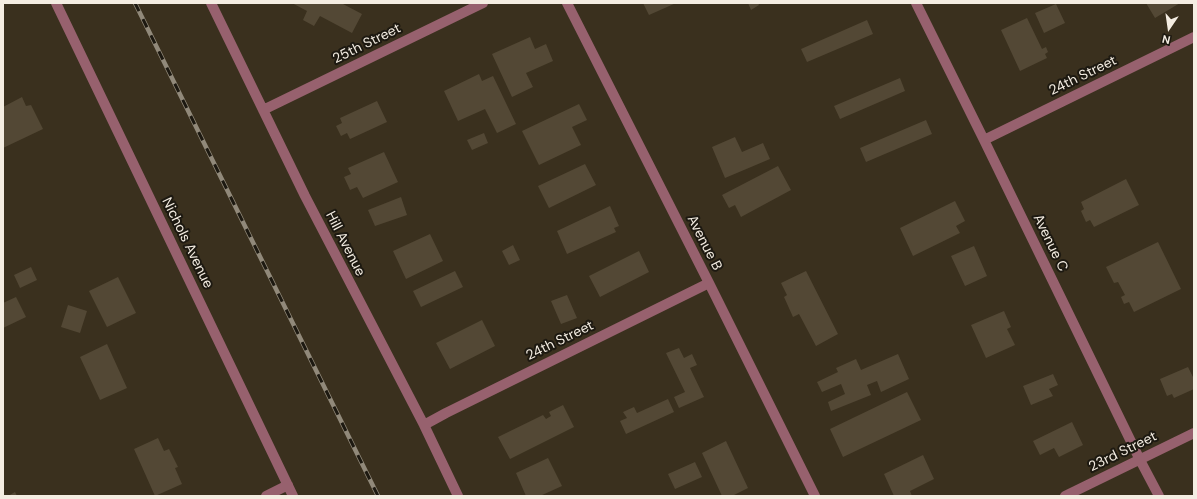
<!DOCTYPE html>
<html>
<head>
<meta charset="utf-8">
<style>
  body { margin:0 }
  #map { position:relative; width:1197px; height:499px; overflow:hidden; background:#3a301e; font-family:"DM Sans",sans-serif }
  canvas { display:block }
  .frame { position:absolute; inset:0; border:4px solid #f4ede2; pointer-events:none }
  .north { position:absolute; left:1149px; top:8px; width:40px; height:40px; -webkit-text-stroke:3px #1d1911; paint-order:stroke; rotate:193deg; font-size:11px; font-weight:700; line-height:16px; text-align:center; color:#f4ede2 }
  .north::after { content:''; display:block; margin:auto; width:14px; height:18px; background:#f4ede2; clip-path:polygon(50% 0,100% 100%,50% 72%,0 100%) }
</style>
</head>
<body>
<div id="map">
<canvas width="1197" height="499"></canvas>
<div class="frame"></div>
<div class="north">N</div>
</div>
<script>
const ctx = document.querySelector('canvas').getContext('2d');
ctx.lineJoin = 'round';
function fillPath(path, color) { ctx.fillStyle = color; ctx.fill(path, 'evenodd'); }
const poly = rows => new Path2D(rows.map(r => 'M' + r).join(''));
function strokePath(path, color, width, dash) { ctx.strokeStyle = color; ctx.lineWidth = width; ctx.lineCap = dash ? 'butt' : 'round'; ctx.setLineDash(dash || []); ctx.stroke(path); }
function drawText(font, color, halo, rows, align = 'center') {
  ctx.font = font + ' "DM Sans",sans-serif'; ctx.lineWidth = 4; ctx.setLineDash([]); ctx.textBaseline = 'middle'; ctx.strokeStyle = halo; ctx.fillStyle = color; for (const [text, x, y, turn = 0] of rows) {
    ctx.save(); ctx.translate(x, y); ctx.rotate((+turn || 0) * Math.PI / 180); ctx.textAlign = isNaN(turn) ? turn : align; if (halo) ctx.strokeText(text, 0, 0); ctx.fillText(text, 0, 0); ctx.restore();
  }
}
const building = poly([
  [292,3,343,3,343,4,362,14,352,33,320,16,314,26,303,20,307,11],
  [643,3,676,3,649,15],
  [748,3,758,3,759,5,751,10],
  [1146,3,1180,3,1155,18],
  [1056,4,1065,23,1044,33,1035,13],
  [1027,18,1042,49,1046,47,1048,52,1045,54,1047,58,1020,71,1001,30],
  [867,20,873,34,807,62,801,49],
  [530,37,535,49,546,44,553,61,526,73,533,87,512,97,492,54],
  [479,74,482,81,493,76,516,124,497,133,485,109,458,121,444,91],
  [900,78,905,91,840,119,834,106],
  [22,97,26,106,31,105,43,129,3,148,3,107],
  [377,101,387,122,350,139,347,133,341,136,336,126,342,123,340,118],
  [579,104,587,120,572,127,581,145,539,165,522,131],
  [926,120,932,134,866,162,860,148],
  [484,133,488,143,472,150,467,140],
  [735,137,742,152,763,143,770,159,725,178,712,147],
  [384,152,398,182,363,198,357,187,350,190,344,177,351,174,348,168],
  [585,164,596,185,549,208,538,186],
  [778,166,791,190,741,217,735,205,729,208,722,195],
  [1126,179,1139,205,1094,227,1090,220,1086,222,1081,211,1084,209,1081,202],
  [401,197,407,215,375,226,368,210],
  [955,201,965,221,956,226,960,233,913,256,900,228],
  [610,206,619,226,614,228,616,232,567,254,557,231],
  [430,234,443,261,406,279,393,251],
  [1158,242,1181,289,1134,312,1129,302,1124,304,1121,297,1125,295,1118,282,1114,283,1106,267],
  [513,245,520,260,509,265,502,251],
  [974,246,987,276,965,286,951,256],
  [639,251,649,272,600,297,589,276],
  [31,267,37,280,20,288,14,275],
  [455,271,463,287,421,307,413,291],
  [806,271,838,334,816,346,799,314,793,317,784,297,787,295,781,283],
  [118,277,136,313,107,327,89,291],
  [567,295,577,318,561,324,551,301],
  [16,297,26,317,3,328,3,303],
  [68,305,87,311,80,333,61,327],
  [1004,311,1011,327,1007,329,1015,345,986,358,971,325],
  [482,320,495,346,450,369,436,343],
  [107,344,127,388,100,400,80,357],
  [679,348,684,358,692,354,697,365,690,368,704,397,679,408,674,397,685,392,666,353],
  [898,354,909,379,881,392,877,381,867,385,871,395,831,411,828,402,845,394,841,384,822,392,817,382,838,372,836,368,856,359,861,370],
  [1188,367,1194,379,1194,389,1174,398,1172,394,1167,396,1160,379],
  [1053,374,1058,385,1049,389,1053,396,1031,405,1023,386],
  [907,392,921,420,843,457,830,429],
  [668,399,674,412,626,434,620,421,627,418,623,412,634,407,637,413],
  [563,405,574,427,510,459,498,437,543,415,546,419,551,416,549,412],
  [1072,422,1083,445,1059,457,1054,448,1040,455,1033,441],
  [158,438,164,451,169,449,178,467,175,468,182,484,155,496,134,449],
  [726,441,748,488,732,496,722,496,702,453],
  [923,455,934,479,910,491,912,496,894,496,884,474],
  [548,458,562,486,540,496,526,496,516,473],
  [695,462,702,477,675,489,668,474],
  [15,492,17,496,8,496]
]);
const minor = poly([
  [56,3,293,496],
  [211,3,305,196,424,425,458,496],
  [567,3,709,283,815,496],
  [916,3,984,140,1140,460,1159,496],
  [263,110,483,3],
  [984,140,1194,37],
  [424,425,446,413,709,283],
  [266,496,288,485],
  [1065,496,1194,433]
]);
const rail = poly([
  [135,3,378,496]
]);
const streetNames = [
  ["25th Street",367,44,-26],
  ["24th Street",1083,76,-26],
  ["Nichols Avenue",187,243,64],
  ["Avenue B",704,243,63],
  ["Avenue C",1050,243,64],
  ["Hill Avenue",345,244,63],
  ["24th Street",560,341,-26],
  ["23rd Street",1123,452,-26]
];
fillPath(building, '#534835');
strokePath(minor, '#97616e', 10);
strokePath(rail, '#91897a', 4.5);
strokePath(rail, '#1d1911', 3, [9]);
drawText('14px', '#f4ede2', '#1d1911', streetNames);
</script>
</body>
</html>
